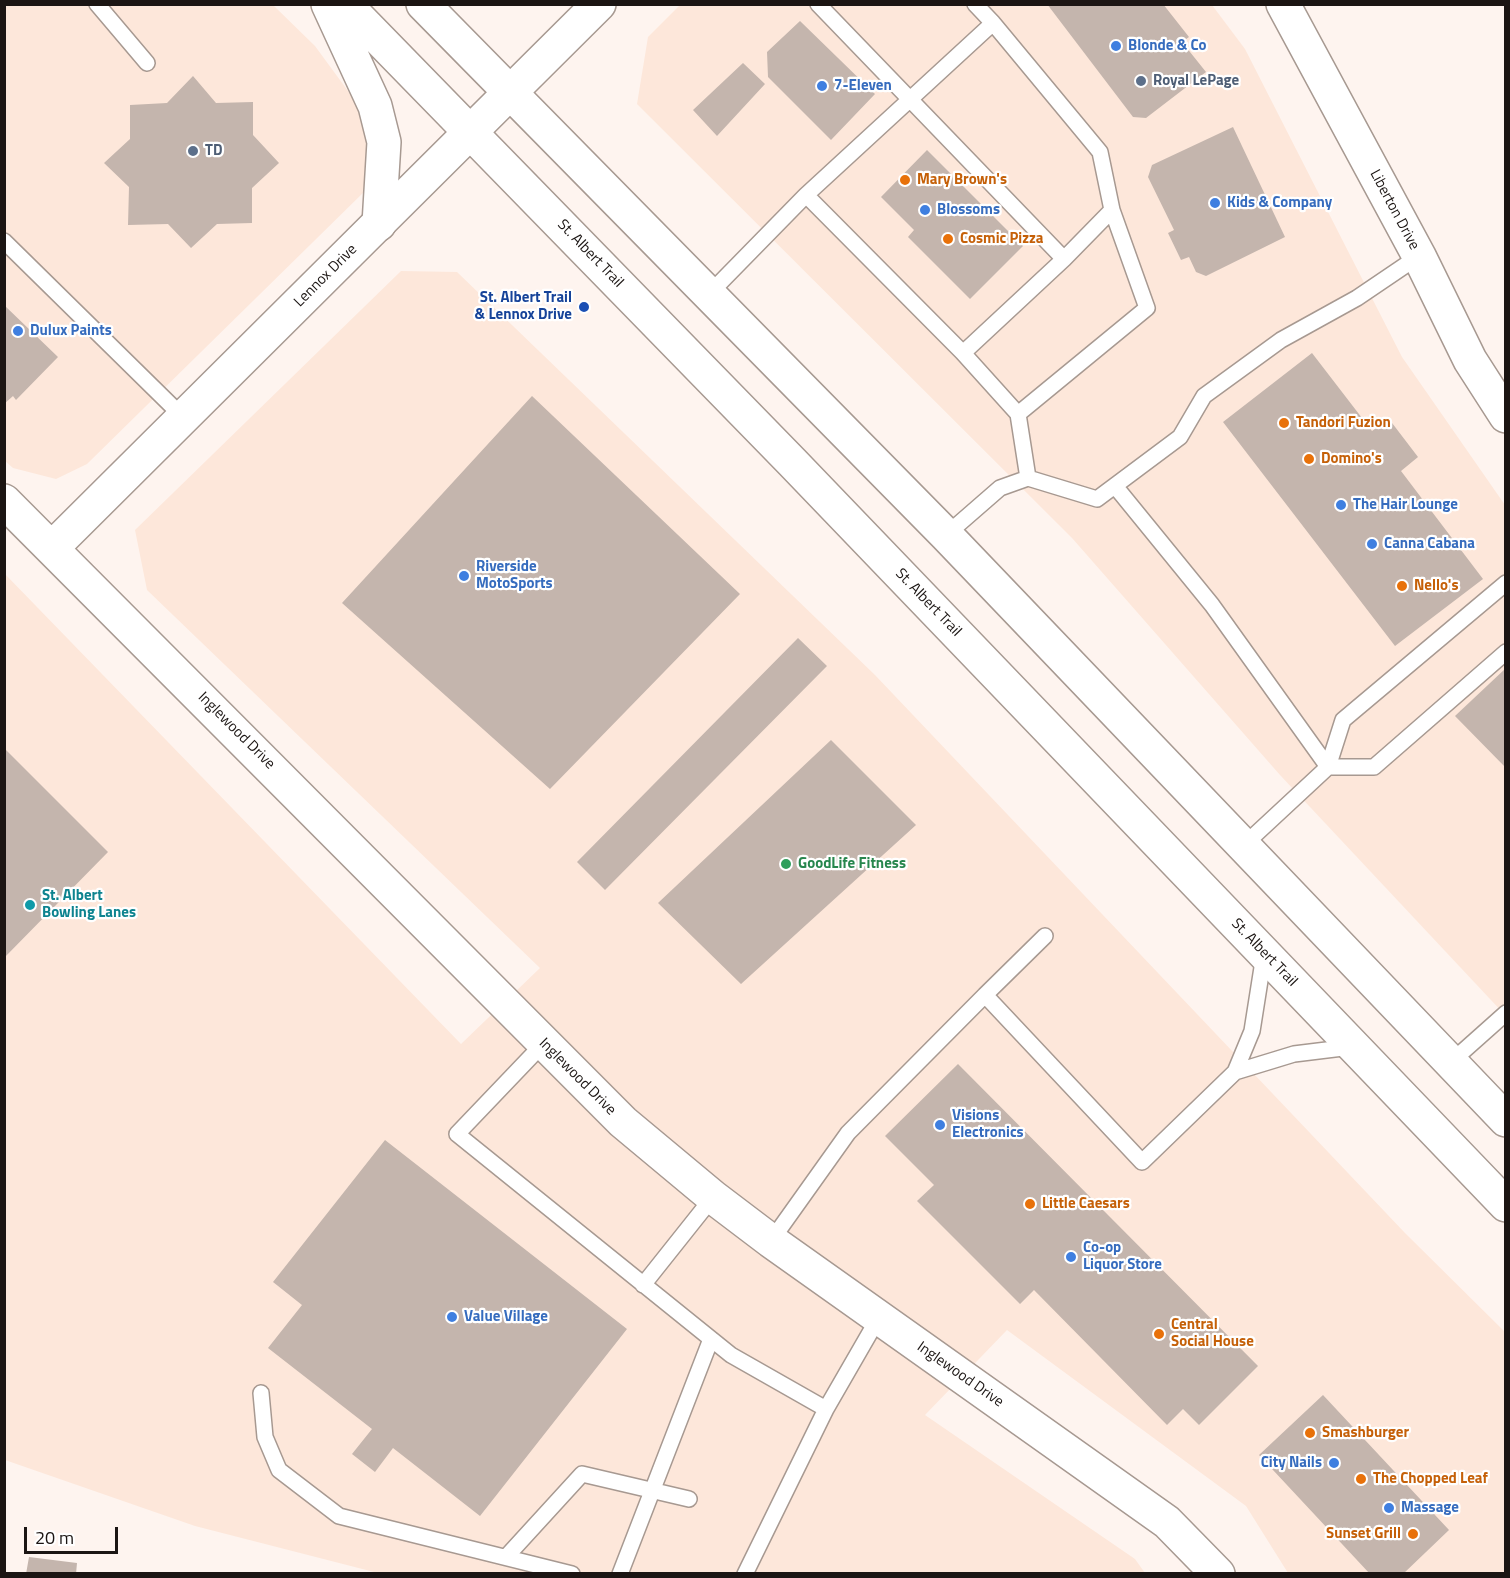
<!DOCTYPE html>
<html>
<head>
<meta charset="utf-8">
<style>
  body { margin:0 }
  #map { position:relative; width:1510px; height:1578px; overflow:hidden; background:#fef4ef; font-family:"Titillium Web",sans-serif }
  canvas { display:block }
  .frame { position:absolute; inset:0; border:6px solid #1b1513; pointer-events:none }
  .scale { position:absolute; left:24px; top:1527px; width:94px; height:27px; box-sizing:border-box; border:3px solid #1b1513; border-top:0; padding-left:8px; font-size:18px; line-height:21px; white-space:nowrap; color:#1b1513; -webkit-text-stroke:4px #fff; paint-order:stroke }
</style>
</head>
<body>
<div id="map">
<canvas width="1510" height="1578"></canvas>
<div class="frame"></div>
<div class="scale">20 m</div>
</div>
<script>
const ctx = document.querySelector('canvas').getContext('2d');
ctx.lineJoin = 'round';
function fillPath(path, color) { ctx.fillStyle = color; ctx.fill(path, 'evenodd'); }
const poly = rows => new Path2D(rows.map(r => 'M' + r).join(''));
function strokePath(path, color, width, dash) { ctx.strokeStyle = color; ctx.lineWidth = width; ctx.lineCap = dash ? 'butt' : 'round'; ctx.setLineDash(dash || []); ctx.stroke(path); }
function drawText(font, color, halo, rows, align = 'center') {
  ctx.font = font + ' "Titillium Web",sans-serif'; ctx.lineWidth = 4.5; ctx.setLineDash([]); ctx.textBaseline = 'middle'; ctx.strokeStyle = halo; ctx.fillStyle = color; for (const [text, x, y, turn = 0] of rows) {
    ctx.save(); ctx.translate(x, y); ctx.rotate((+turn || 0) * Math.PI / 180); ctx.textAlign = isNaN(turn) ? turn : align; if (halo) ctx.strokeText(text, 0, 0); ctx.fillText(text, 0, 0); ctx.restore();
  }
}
const built = poly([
  [4,5,273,5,315,46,359,106,370,156,367,189,87,464,56,479,13,468,5,461],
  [680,5,1212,5,1245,49,1402,357,1505,505,1505,1015,1280,775,1072,538,637,104,648,37],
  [401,271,457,272,875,675,1405,1233,1505,1332,1505,1573,1288,1573,1246,1506,1007,1330,925,1415,1135,1559,1145,1573,378,1573,195,1526,5,1460,4,573,461,1044,540,968,147,590,135,530]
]);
const building = poly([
  [1047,4,1163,4,1189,37,1182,42,1206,72,1146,118,1133,117],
  [800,21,875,94,831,140,768,77,767,52],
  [743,63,765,84,717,136,693,110],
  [193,76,216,103,253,102,253,135,279,163,252,188,252,223,217,224,191,248,168,224,128,225,129,187,104,163,130,139,130,105,167,103],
  [1233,127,1285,237,1206,276,1196,272,1189,257,1181,260,1168,233,1174,230,1148,177,1152,165],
  [927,150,1023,246,970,299,908,237,914,230,881,197],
  [4,305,58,357,16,400,13,396,4,404],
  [1312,353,1372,431,1389,419,1418,457,1401,471,1483,579,1395,646,1223,422],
  [532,396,740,594,550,789,342,603],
  [798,638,827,666,605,890,577,862],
  [1506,668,1506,768,1455,716],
  [831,740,916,825,741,984,658,903],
  [4,748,108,852,4,958],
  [958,1064,1258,1366,1199,1425,1183,1409,1167,1425,1034,1290,1020,1304,917,1201,934,1185,885,1136],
  [385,1140,627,1329,480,1516,393,1448,375,1472,352,1454,372,1429,268,1348,302,1305,273,1282],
  [1323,1395,1449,1530,1403,1574,1370,1574,1259,1455],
  [29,1557,77,1563,76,1574,26,1574]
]);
const lane = poly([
  [97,4,147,63],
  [818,4,1064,259,963,353],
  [975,4,993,23],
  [806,195,993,23,1100,152,1112,210,1147,308,1018,414],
  [4,241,183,417],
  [1064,259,1112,210],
  [710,293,806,195,963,353,1018,414,1028,478],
  [1115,486,1212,605,1328,767,1374,767,1506,652],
  [946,535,1000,488,1028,478,1097,499,1180,437,1204,396,1281,340,1357,298,1419,256],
  [1244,845,1328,767,1343,720,1506,583],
  [985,995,1045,936],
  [543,1044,457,1134,731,1355,826,1409],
  [1451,1062,1506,1013],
  [1235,1072,1294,1054,1351,1047],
  [771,1241,848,1133,985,995,1142,1162,1235,1072,1252,1031,1264,955],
  [643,1285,713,1197],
  [261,1393,265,1437,279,1470,339,1516,572,1574],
  [507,1556,582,1474,689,1499],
  [620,1574,711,1339],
  [745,1574,826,1409,879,1317]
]);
const secondary = poly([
  [1283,4,1419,256,1470,360,1506,416],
  [4,501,623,1122,713,1197,771,1241,1167,1522,1218,1574],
  [52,548,599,4]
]);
const primary = poly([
  [328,4,375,106,384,142,379,224],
  [345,4,792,462,1506,1205],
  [423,4,946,535,1506,1120]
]);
const markers = [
  [1116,46,6,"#3f7fe0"],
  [1141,81,6,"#5c6f8a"],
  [822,86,6,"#3f7fe0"],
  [193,151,6,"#5c6f8a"],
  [905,180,6,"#e8710a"],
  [1215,203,6,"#3f7fe0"],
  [925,210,6,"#3f7fe0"],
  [948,239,6,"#e8710a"],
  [584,307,6,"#1a4fb4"],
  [18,331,6,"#3f7fe0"],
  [1284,423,6,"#e8710a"],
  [1309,459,6,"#e8710a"],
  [1341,505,6,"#3f7fe0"],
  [1372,544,6,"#3f7fe0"],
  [464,576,6,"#3f7fe0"],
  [1402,586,6,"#e8710a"],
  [786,864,6,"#2e9e5b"],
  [30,905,6,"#0f9aa8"],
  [940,1125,6,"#3f7fe0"],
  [1030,1204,6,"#e8710a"],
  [1071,1257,6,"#3f7fe0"],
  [452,1317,6,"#3f7fe0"],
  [1159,1334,6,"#e8710a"],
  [1310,1433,6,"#e8710a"],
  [1334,1463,6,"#3f7fe0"],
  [1361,1479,6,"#e8710a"],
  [1389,1508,6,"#3f7fe0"],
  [1413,1534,6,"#e8710a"]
];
const shopNames = [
  ["Blonde & Co",1128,46],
  ["7-Eleven",834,86],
  ["Kids & Company",1227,203],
  ["Blossoms",937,210],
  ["Dulux Paints",30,331],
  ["The Hair Lounge",1353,505],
  ["Canna Cabana",1384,544],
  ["Riverside",476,567],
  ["MotoSports",476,584],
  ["Visions",952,1116],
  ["Electronics",952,1133],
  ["Co-op",1083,1248],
  ["Liquor Store",1083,1265],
  ["Value Village",464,1317],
  ["City Nails",1322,1463,"right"],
  ["Massage",1401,1508]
];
const serviceNames = [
  ["Royal LePage",1153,81],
  ["TD",205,151]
];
const foodNames = [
  ["Mary Brown's",917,180],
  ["Cosmic Pizza",960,239],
  ["Tandori Fuzion",1296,423],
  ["Domino's",1321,459],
  ["Nello's",1414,586],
  ["Little Caesars",1042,1204],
  ["Central",1171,1325],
  ["Social House",1171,1342],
  ["Smashburger",1322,1433],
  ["The Chopped Leaf",1373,1479],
  ["Sunset Grill",1401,1534,"right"]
];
const streetNames = [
  ["Liberton Drive",1394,210,62],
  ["St. Albert Trail",590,254,46],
  ["Lennox Drive",326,276,-45],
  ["St. Albert Trail",928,603,46],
  ["Inglewood Drive",236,731,45],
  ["St. Albert Trail",1264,953,46],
  ["Inglewood Drive",577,1077,45],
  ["Inglewood Drive",960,1375,35]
];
const transitNames = [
  ["St. Albert Trail",572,298],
  ["& Lennox Drive",572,315]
];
const leisureNames = [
  ["GoodLife Fitness",798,864]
];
const cultureNames = [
  ["St. Albert",42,896],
  ["Bowling Lanes",42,913]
];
fillPath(built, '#fde7da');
fillPath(building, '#c4b5ad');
strokePath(lane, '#a79991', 18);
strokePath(secondary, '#a79991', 36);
strokePath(primary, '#a79991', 36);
strokePath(lane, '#fff', 15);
strokePath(secondary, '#fff', 33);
strokePath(primary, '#fff', 33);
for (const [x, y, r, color] of markers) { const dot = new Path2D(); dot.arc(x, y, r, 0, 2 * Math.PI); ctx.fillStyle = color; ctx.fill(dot); strokePath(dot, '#fff', 2); }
drawText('bold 15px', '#366cbe', '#fff', shopNames, 'left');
drawText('bold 15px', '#4e5e75', '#fff', serviceNames, 'left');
drawText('bold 15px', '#c56008', '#fff', foodNames, 'left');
drawText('15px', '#1b1513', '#fff', streetNames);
drawText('bold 15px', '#164399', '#fff', transitNames, 'right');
drawText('bold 15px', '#27864d', '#fff', leisureNames, 'left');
drawText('bold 15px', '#0d838f', '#fff', cultureNames, 'left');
</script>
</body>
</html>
